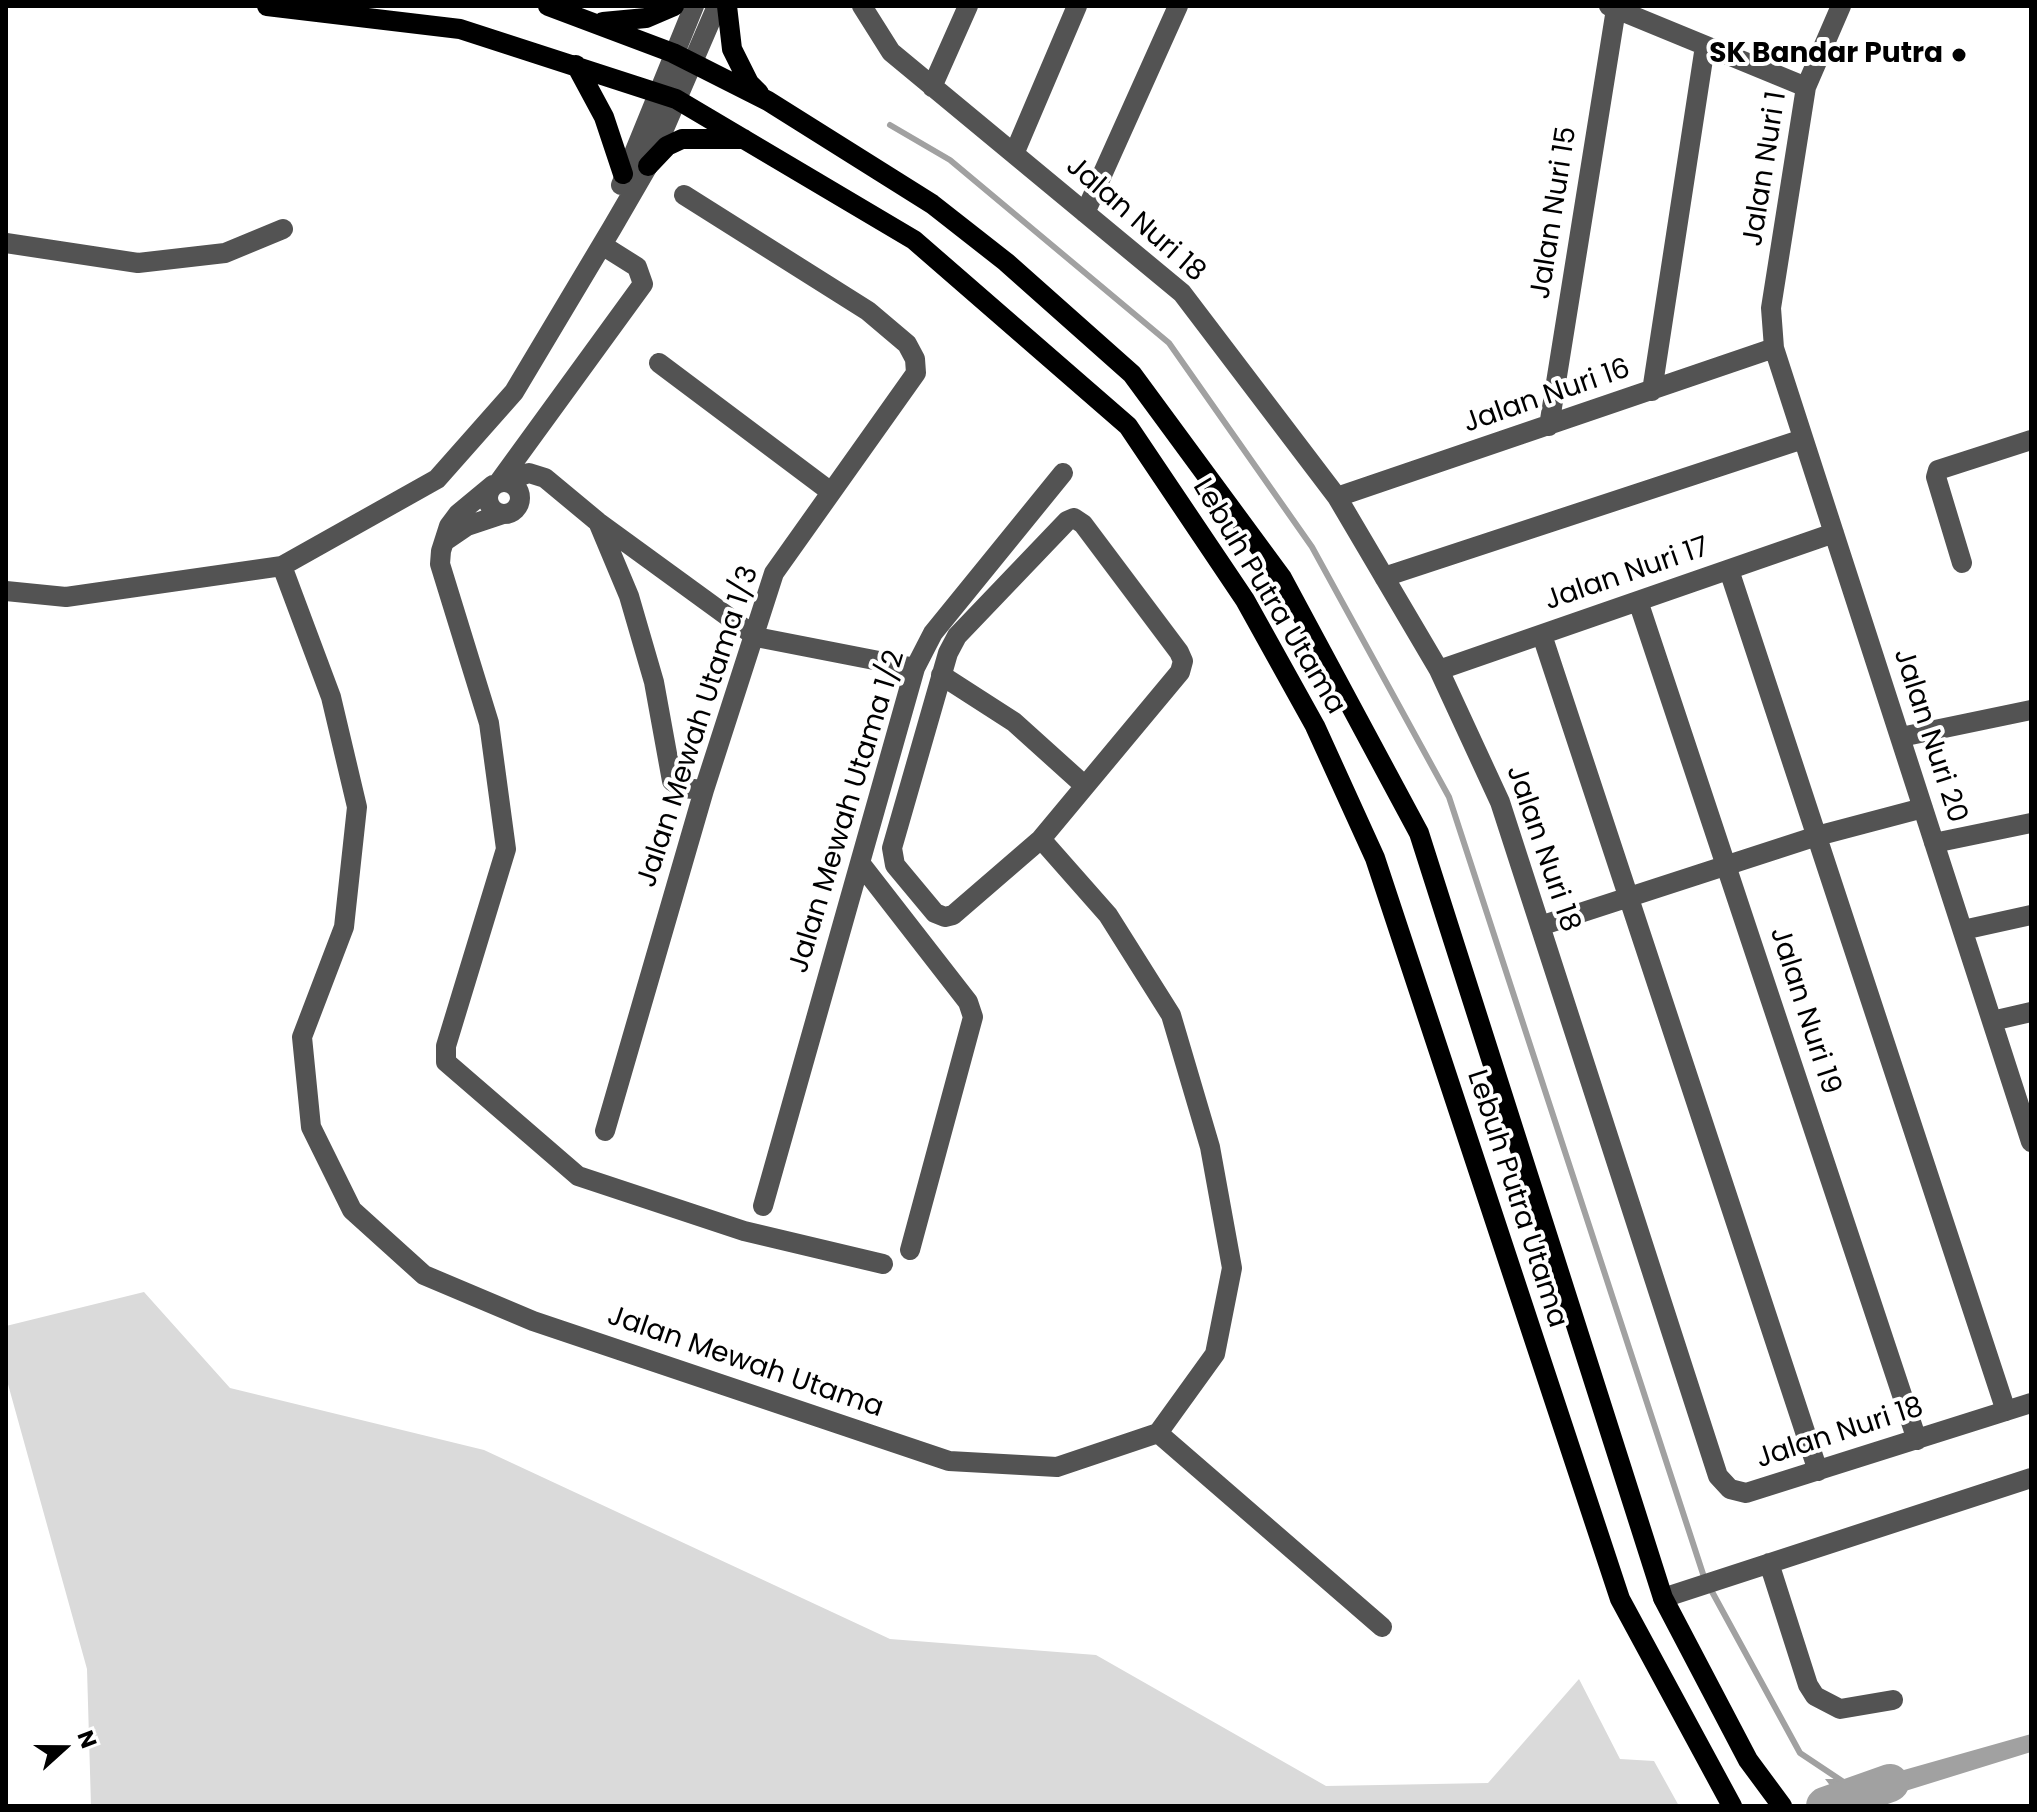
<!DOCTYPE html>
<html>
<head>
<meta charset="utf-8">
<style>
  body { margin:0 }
  #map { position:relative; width:2037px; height:1812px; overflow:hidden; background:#fff; font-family:Poppins,sans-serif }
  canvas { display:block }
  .frame { position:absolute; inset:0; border:8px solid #000; pointer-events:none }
  .north { position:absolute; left:24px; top:1708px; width:80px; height:80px; -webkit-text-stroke:6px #fff; paint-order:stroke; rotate:69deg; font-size:22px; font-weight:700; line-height:32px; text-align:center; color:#000 }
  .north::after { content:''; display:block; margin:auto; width:28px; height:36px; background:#000; clip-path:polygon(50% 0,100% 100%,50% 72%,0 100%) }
</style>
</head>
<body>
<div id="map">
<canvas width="2037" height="1812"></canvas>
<div class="frame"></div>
<div class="north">N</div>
</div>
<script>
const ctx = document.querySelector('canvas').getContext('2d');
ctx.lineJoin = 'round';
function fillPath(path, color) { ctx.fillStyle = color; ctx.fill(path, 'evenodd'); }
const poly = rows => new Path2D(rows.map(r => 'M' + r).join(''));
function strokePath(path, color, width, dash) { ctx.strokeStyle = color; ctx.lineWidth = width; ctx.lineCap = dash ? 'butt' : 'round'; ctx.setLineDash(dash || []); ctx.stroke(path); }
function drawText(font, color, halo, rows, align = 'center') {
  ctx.font = font + ' Poppins,sans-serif'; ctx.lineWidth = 8; ctx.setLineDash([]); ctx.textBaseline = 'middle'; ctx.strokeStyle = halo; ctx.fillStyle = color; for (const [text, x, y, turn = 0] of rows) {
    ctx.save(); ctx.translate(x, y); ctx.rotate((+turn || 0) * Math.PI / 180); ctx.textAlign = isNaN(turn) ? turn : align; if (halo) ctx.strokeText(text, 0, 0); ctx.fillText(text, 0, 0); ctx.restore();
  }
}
const green = poly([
  [144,1292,230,1388,484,1450,890,1639,1096,1655,1326,1786,1488,1783,1579,1679,1620,1759,1654,1761,1679,1806,91,1806,87,1669,6,1377,6,1326]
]);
const water = poly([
  [2031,1734,2031,1752,1857,1806,1846,1806,1825,1779,1872,1779]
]);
const stream = poly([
  [890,125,950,160,1169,343,1312,547,1449,797,1704,1577,1800,1753,1848,1785]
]);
const river = poly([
  [1825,1806,1890,1783]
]);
const minor = poly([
  [862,6,891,52,1182,293,1337,497,1439,670,1500,802,1718,1476,1730,1489,1746,1493,2031,1403],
  [1609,6,1806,87],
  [1841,6,1806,87,1771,308,1774,348,2031,1142],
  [932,87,968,6],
  [1014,154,1077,6],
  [621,185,694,6],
  [1085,213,1178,6],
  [6,243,138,263,225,253,283,229],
  [659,363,831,492],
  [1652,391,1705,46],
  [1549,426,1616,9],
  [505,481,529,473,545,478,598,522,756,637,915,668],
  '488 498a16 16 0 1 1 32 0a16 16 0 1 1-32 0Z',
  [499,482,643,284,637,267,602,245],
  [493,485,458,514,449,526,441,551,440,564,489,723,506,849,446,1046,446,1062,578,1176,744,1231,883,1264],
  [1337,497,1774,348],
  [1074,518,1083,524,1179,652,1183,661,1180,672,1041,839,953,915,945,917,935,913,895,865,892,848,948,653,957,636,1067,521,1074,518],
  [598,522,629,596,654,682,672,781,683,788,704,790],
  [445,541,467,526,503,514],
  [1962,563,1936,477,1938,470,2031,440],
  [282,566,331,697,357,807,344,927,302,1037,311,1127,352,1210,424,1275,533,1321,949,1461,1057,1467,1158,1433,1215,1354,1232,1268,1210,1147,1171,1015,1108,915,1041,839],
  [1729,570,2006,1411],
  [1384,577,1803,439],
  [6,591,66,597,282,566,437,479,514,392,612,228,648,166,717,6],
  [1638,601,1917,1440],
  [1542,635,1818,1471],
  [1439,670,1834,533],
  [941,675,1014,722,1085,786],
  [1901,737,2031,710],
  [1934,843,2031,823],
  [860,863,968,1002,973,1017,910,1250],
  [1540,926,1817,836,1923,808],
  [1963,930,2031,915],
  [1992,1021,2031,1012],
  [605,1131,704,790,774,573,916,373,915,359,907,344,868,311,684,195],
  [763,1206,915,668,933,633,1063,473],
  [1158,1433,1382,1627],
  [1769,1563,1808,1685,1815,1696,1840,1709,1893,1700],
  [1663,1598,2031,1478]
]);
const major = poly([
  [267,6,460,29,676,99,914,240,1128,426,1245,600,1315,726,1375,858,1620,1599,1732,1806],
  [548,6,673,53,768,101,932,204,1006,262,1132,374,1282,578,1419,833,1663,1598,1748,1760,1782,1806],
  [727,6,732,49,749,83,759,93],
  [603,22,646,18,674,6],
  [576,65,604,117,623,174],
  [648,166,667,146,682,139,744,139]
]);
const markers = [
  [1959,55,8,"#000"]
];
const poiNames = [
  ["SK Bandar Putra",1943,55]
];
const streetNames = [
  ["Jalan Nuri 1",1766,169,-81],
  ["Jalan Nuri 15",1555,213,-81],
  ["Jalan Nuri 18",1135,220,41],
  ["Jalan Nuri 16",1547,397,-19],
  ["Jalan Nuri 17",1627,575,-19],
  ["Lebuh Putra Utama",1268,597,59],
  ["Jalan Mewah Utama 1/3",699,727,-72],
  ["Jalan Nuri 20",1929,736,72],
  ["Jalan Mewah Utama 1/2",848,812,-73],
  ["Jalan Nuri 18",1542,849,71],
  ["Jalan Nuri 19",1804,1011,72],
  ["Lebuh Putra Utama",1516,1199,72],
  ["Jalan Mewah Utama",745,1363,19],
  ["Jalan Nuri 18",1840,1434,-18]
];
fillPath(green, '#dadada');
fillPath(water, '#a1a1a1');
strokePath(stream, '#a1a1a1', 6);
strokePath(river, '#a1a1a1', 38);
strokePath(minor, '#535353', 20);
strokePath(major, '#000', 20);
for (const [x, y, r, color] of markers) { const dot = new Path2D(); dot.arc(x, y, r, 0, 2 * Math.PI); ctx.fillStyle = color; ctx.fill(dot); strokePath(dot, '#fff', 3); }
drawText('bold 28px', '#000', '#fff', poiNames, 'right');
drawText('28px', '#000', '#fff', streetNames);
</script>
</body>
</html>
